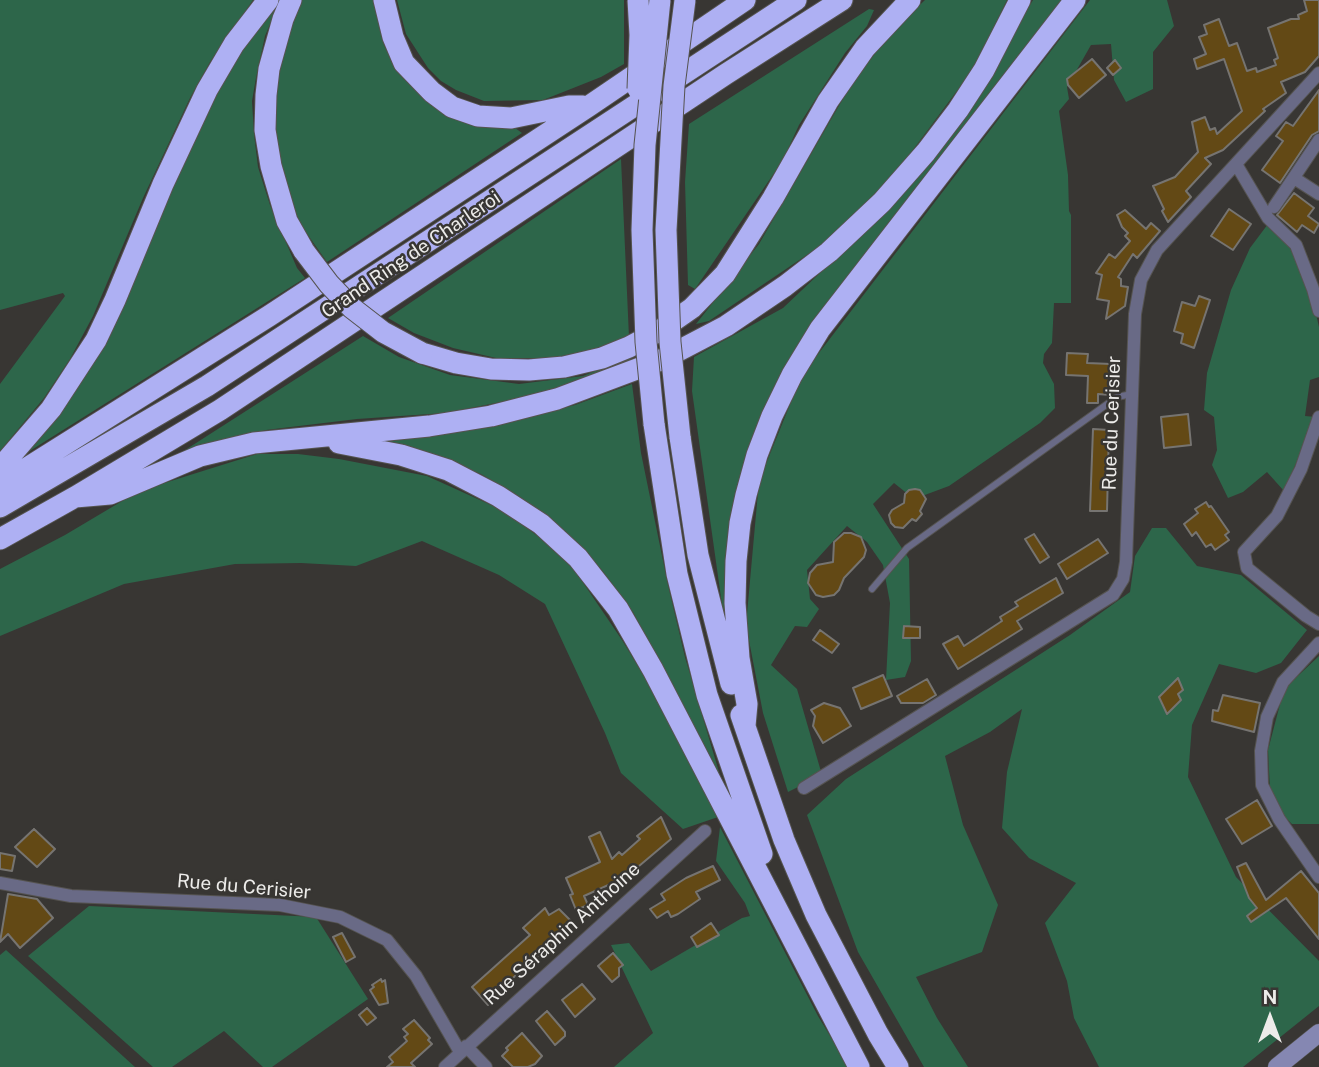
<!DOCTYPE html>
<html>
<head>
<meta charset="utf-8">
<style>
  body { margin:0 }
  #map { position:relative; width:1319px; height:1067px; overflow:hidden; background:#383633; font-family:"Public Sans",sans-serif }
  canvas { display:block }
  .north { position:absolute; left:1235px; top:983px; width:70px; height:70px; -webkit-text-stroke:5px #383633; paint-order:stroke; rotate:0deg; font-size:19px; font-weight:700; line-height:28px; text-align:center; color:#edecea }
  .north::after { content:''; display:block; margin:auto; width:24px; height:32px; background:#edecea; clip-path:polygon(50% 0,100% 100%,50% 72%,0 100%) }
</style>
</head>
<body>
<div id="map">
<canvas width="1319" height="1067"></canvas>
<div class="north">N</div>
</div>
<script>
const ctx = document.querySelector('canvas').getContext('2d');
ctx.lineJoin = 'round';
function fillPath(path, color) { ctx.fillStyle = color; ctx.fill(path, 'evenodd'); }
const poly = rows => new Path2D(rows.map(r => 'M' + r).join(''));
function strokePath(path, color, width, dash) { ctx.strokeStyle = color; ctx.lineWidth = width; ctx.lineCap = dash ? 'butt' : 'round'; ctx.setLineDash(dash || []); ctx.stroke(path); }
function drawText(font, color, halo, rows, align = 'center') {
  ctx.font = font + ' "Public Sans",sans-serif'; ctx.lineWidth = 5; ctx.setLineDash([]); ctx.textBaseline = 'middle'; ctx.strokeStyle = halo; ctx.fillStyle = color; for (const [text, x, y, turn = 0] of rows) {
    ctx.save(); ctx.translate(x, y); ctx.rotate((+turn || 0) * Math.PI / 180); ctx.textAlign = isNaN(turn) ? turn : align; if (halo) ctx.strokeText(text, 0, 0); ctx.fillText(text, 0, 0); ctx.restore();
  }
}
const green = poly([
  [0,0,253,0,210,62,190,98,143,198,93,316,70,359,44,398,0,451,0,384,65,296,63,293,0,310],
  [276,0,279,3,265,36,256,78,252,101,254,134,258,167,270,205,297,268,305,278,25,454,79,385,109,335,134,281,162,210,216,92,243,45],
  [302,0,375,0,384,45,392,61,408,83,429,102,511,125,522,133,327,262,305,231,290,203,280,172,272,108,283,49,292,20],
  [397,0,624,0,624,64,601,77,543,100,484,101,456,90,441,81,428,68,406,34],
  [925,0,1007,0,974,68,895,174,832,238,709,321,696,324,759,244,848,90,890,33],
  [1033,0,1066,0,807,335,769,398,737,491,729,619,724,619,692,391,694,357,783,308,895,202,955,131],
  [1090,0,1167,0,1174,26,1153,52,1153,89,1126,102,1114,80,1111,44,1091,45,1067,87,1069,99,1059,111,1068,175,1069,211,1071,215,1071,303,1054,303,1052,343,1044,354,1043,363,1054,384,1055,408,1040,423,949,486,914,499,894,483,873,504,909,559,911,661,905,677,886,680,890,603,883,565,867,542,847,526,807,570,810,599,819,609,807,627,795,626,771,665,797,689,822,775,788,792,763,713,746,625,759,481,802,375],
  [869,9,874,10,867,26,845,53,799,125,783,160,695,289,688,285,685,182,689,124],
  [621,159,629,337,586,352,550,358,496,358,453,348,414,333,388,318],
  [1268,224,1294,249,1310,288,1319,327,1319,377,1310,380,1305,416,1316,417,1284,491,1267,472,1243,492,1228,498,1212,465,1217,450,1214,417,1204,410,1207,373,1231,290,1250,248],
  [363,336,399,357,450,375,519,384,583,376,630,356,631,364,576,383,511,400,445,413,357,419,266,430,182,452],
  [632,384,641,453,668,585,685,657,724,789,633,612,601,569,563,530,520,497,481,474,412,447,383,441,467,430,513,421,575,405],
  [257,454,298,454,339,459,427,476,502,510,565,556,622,640,674,725,718,817,683,829,621,773,605,733,545,604,499,575,422,541,356,566,301,563,235,564,124,584,0,636,0,569,65,535,139,491],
  [1152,528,1166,528,1197,566,1241,575,1307,630,1281,663,1256,673,1219,664,1192,725,1188,777,1236,877,1319,961,1319,1006,1243,1067,1099,1067,1074,1018,1067,981,1045,923,1076,883,1029,858,1002,828,1007,772,1022,709,990,732,945,756,963,825,998,905,982,952,916,977,937,1018,968,1067,924,1067,858,952,807,815,846,779,1070,635,1130,592,1135,556],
  [1319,656,1319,824,1292,824,1283,815,1270,790,1268,750,1284,689],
  [720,827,818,1016,849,1067,614,1067,653,1033,611,945,629,943,651,971,742,918,750,916,745,903,716,861],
  [89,906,316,917,368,999,272,1067,263,1067,224,1031,172,1067,153,1067,28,956],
  [6,950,135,1067,0,1067,0,955]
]);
const building = poly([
  [1304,0,1319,0,1319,56,1305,72,1281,82,1286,93,1263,109,1265,111,1223,150,1205,158,1211,164,1186,191,1191,197,1168,222,1162,211,1164,209,1153,186,1175,177,1198,152,1192,122,1205,117,1210,130,1215,128,1217,134,1242,111,1224,59,1197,69,1194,59,1206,54,1199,37,1207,34,1204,25,1219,19,1229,46,1237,43,1247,71,1256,68,1257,72,1276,65,1274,60,1278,58,1268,28,1291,19,1299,19,1298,15,1307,11,1304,0],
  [1092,59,1106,75,1079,98,1068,85,1067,79,1092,59],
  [1115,60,1121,68,1113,75,1107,68,1115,60],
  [1319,90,1319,131,1312,135,1280,183,1262,170,1283,141,1276,136,1286,122,1293,126,1319,90],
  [1294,193,1314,208,1308,216,1319,224,1314,233,1302,225,1297,232,1277,215,1294,193],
  [1229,209,1251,224,1233,250,1211,236,1229,209],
  [1125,210,1146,229,1151,223,1160,231,1137,258,1133,254,1118,277,1121,279,1121,286,1128,287,1125,306,1106,319,1109,301,1097,299,1102,275,1096,273,1109,254,1115,258,1130,241,1125,236,1128,233,1122,227,1117,215,1125,210],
  [1199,296,1210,300,1194,348,1181,343,1183,334,1174,331,1182,302,1195,306,1199,296],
  [1067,353,1088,354,1087,363,1111,364,1110,395,1098,394,1098,403,1087,403,1088,376,1066,375,1067,353],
  [1188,414,1191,445,1164,448,1161,417,1188,414],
  [1093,429,1109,430,1107,511,1090,511,1093,429],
  [915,489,920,490,926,499,920,511,922,514,916,521,912,519,903,528,895,527,891,523,889,515,892,510,904,503,905,494,909,490,915,489],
  [1206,502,1209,507,1211,506,1229,532,1225,535,1229,540,1215,550,1211,544,1206,547,1196,532,1192,536,1184,524,1198,513,1195,509,1206,502],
  [844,533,851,533,861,537,866,550,864,557,844,578,839,590,834,595,823,597,816,595,808,583,810,573,817,565,833,562,834,542,844,533],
  [1034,534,1049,557,1040,563,1025,539,1034,534],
  [1098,539,1108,553,1067,579,1058,564,1098,539],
  [1056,578,1063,593,1017,621,1022,629,958,669,943,644,958,636,964,646,1002,621,1000,617,1018,606,1015,602,1056,578],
  [904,626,920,627,920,638,903,638,904,626],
  [820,630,839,644,832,653,813,640,820,630],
  [883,675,892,696,861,709,853,688,883,675],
  [1178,678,1183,690,1178,694,1181,700,1167,714,1159,697,1178,678],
  [927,679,936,695,923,703,901,703,897,696,927,679],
  [1223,695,1260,703,1254,732,1212,721,1213,710,1218,711,1223,695],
  [824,703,840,708,851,726,823,743,813,726,815,716,811,710,824,703],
  [1257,800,1272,826,1242,844,1226,819,1257,800],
  [661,817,671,839,626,877,584,896,588,905,576,910,570,895,573,894,566,878,600,862,589,837,600,832,612,859,619,852,622,855,640,839,637,836,661,817],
  [34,829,55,849,37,867,15,847,34,829],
  [0,853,15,856,12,871,0,869,0,853],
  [1246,863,1266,900,1301,871,1319,893,1319,939,1286,898,1251,922,1247,916,1257,908,1249,898,1237,867,1246,863],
  [713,866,720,880,696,892,700,899,678,914,671,917,668,911,657,918,650,909,665,900,661,894,686,878,713,866],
  [8,894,37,899,53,918,20,948,8,934,0,942,8,894],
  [545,908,549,915,559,909,573,923,542,955,540,954,497,992,499,994,488,1005,472,987,530,935,523,928,545,908],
  [711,923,719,935,697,947,691,937,711,923],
  [342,933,355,957,346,962,333,937,342,933],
  [613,953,623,965,619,968,619,976,612,982,598,966,613,953],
  [381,979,382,982,385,980,388,1003,379,1005,370,990,374,987,372,985,381,979],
  [582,984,595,999,575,1017,562,1000,582,984],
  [367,1008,376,1018,367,1025,359,1015,367,1008],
  [547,1011,565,1032,565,1036,555,1045,536,1021,547,1011],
  [414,1020,430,1038,428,1040,432,1044,411,1063,415,1067,387,1067,393,1062,389,1057,407,1041,404,1037,408,1034,403,1029,414,1020],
  [522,1033,542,1056,535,1064,528,1067,513,1067,502,1056,508,1050,506,1048,522,1033]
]);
const lane = poly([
  [872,589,907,548,1117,397,1132,394]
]);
const street = poly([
  [1236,164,1268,218,1296,245,1313,289,1319,311],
  [1294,178,1319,194],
  [1274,207,1319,140],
  [1319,417,1301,469,1277,516,1244,552,1247,568,1306,616,1319,624],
  [1319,643,1283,682,1267,717,1261,751,1262,785,1279,819,1319,877],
  [804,788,1113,595,1123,579,1126,562,1135,314,1141,280,1157,250,1319,73],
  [0,883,71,896,280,905,340,917,387,940,416,976,460,1052],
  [466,1046,486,1067],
  [445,1067,705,831]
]);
const secondary = poly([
  [1277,1067,1319,1033]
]);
const highway = poly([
  [291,0,283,19,269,69,266,95,265,130,271,166,287,221,304,251],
  [384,0,393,37,404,63,432,92,452,107,478,116,511,118,569,106,583,106],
  [422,353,456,363,491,369,529,370,564,367,602,358,629,347,659,331,692,308,725,274,773,198,828,101,865,48,910,0],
  [654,424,677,574,707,695,762,854],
  [680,437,698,555,731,684],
  [339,443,401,455,448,470,498,496,541,524,578,558,618,609,653,670,859,1067],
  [0,468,51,409,96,340,115,300,163,184,207,90,234,44,268,0],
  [0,485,269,316,589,106,745,0],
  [75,497,110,494,200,456,254,443,429,426,491,416,557,399,661,360,726,326,785,286,829,252,882,202,926,152,958,110,984,70,1020,0],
  [0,507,207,386,796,0],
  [0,539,75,497,220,410,726,74,842,0],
  [741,715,784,840,816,915,878,1034,898,1067],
  [745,726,747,704,739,658,735,603,736,561,740,523,746,495,757,455,772,416,792,375,820,329,1075,0]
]);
const highwayBridge = poly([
  [638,0,640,35,638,89],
  [304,251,329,284,352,308,383,332,422,353],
  [654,424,646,342,642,230,645,145,660,0],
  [680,437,670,342,666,230,674,86,685,0]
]);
const streetNames = [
  ["Grand Ring de Charleroi",411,255,-34],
  ["Rue du Cerisier",1112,423,-88],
  ["Rue du Cerisier",244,887,5],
  ["Rue Séraphin Anthoine",562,934,-42]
];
fillPath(green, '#2d664a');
fillPath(building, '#634915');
strokePath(building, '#767471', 2);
strokePath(lane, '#555350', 8);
strokePath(street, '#555350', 14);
strokePath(secondary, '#555350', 19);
strokePath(highway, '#555350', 23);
strokePath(lane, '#696a86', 6);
strokePath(street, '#696a86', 12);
strokePath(secondary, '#8587b2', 18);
strokePath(highway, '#aeb0f3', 21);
strokePath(highwayBridge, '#555350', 23, []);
strokePath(highwayBridge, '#aeb0f3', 21);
drawText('19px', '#edecea', '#383633', streetNames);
</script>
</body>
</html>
